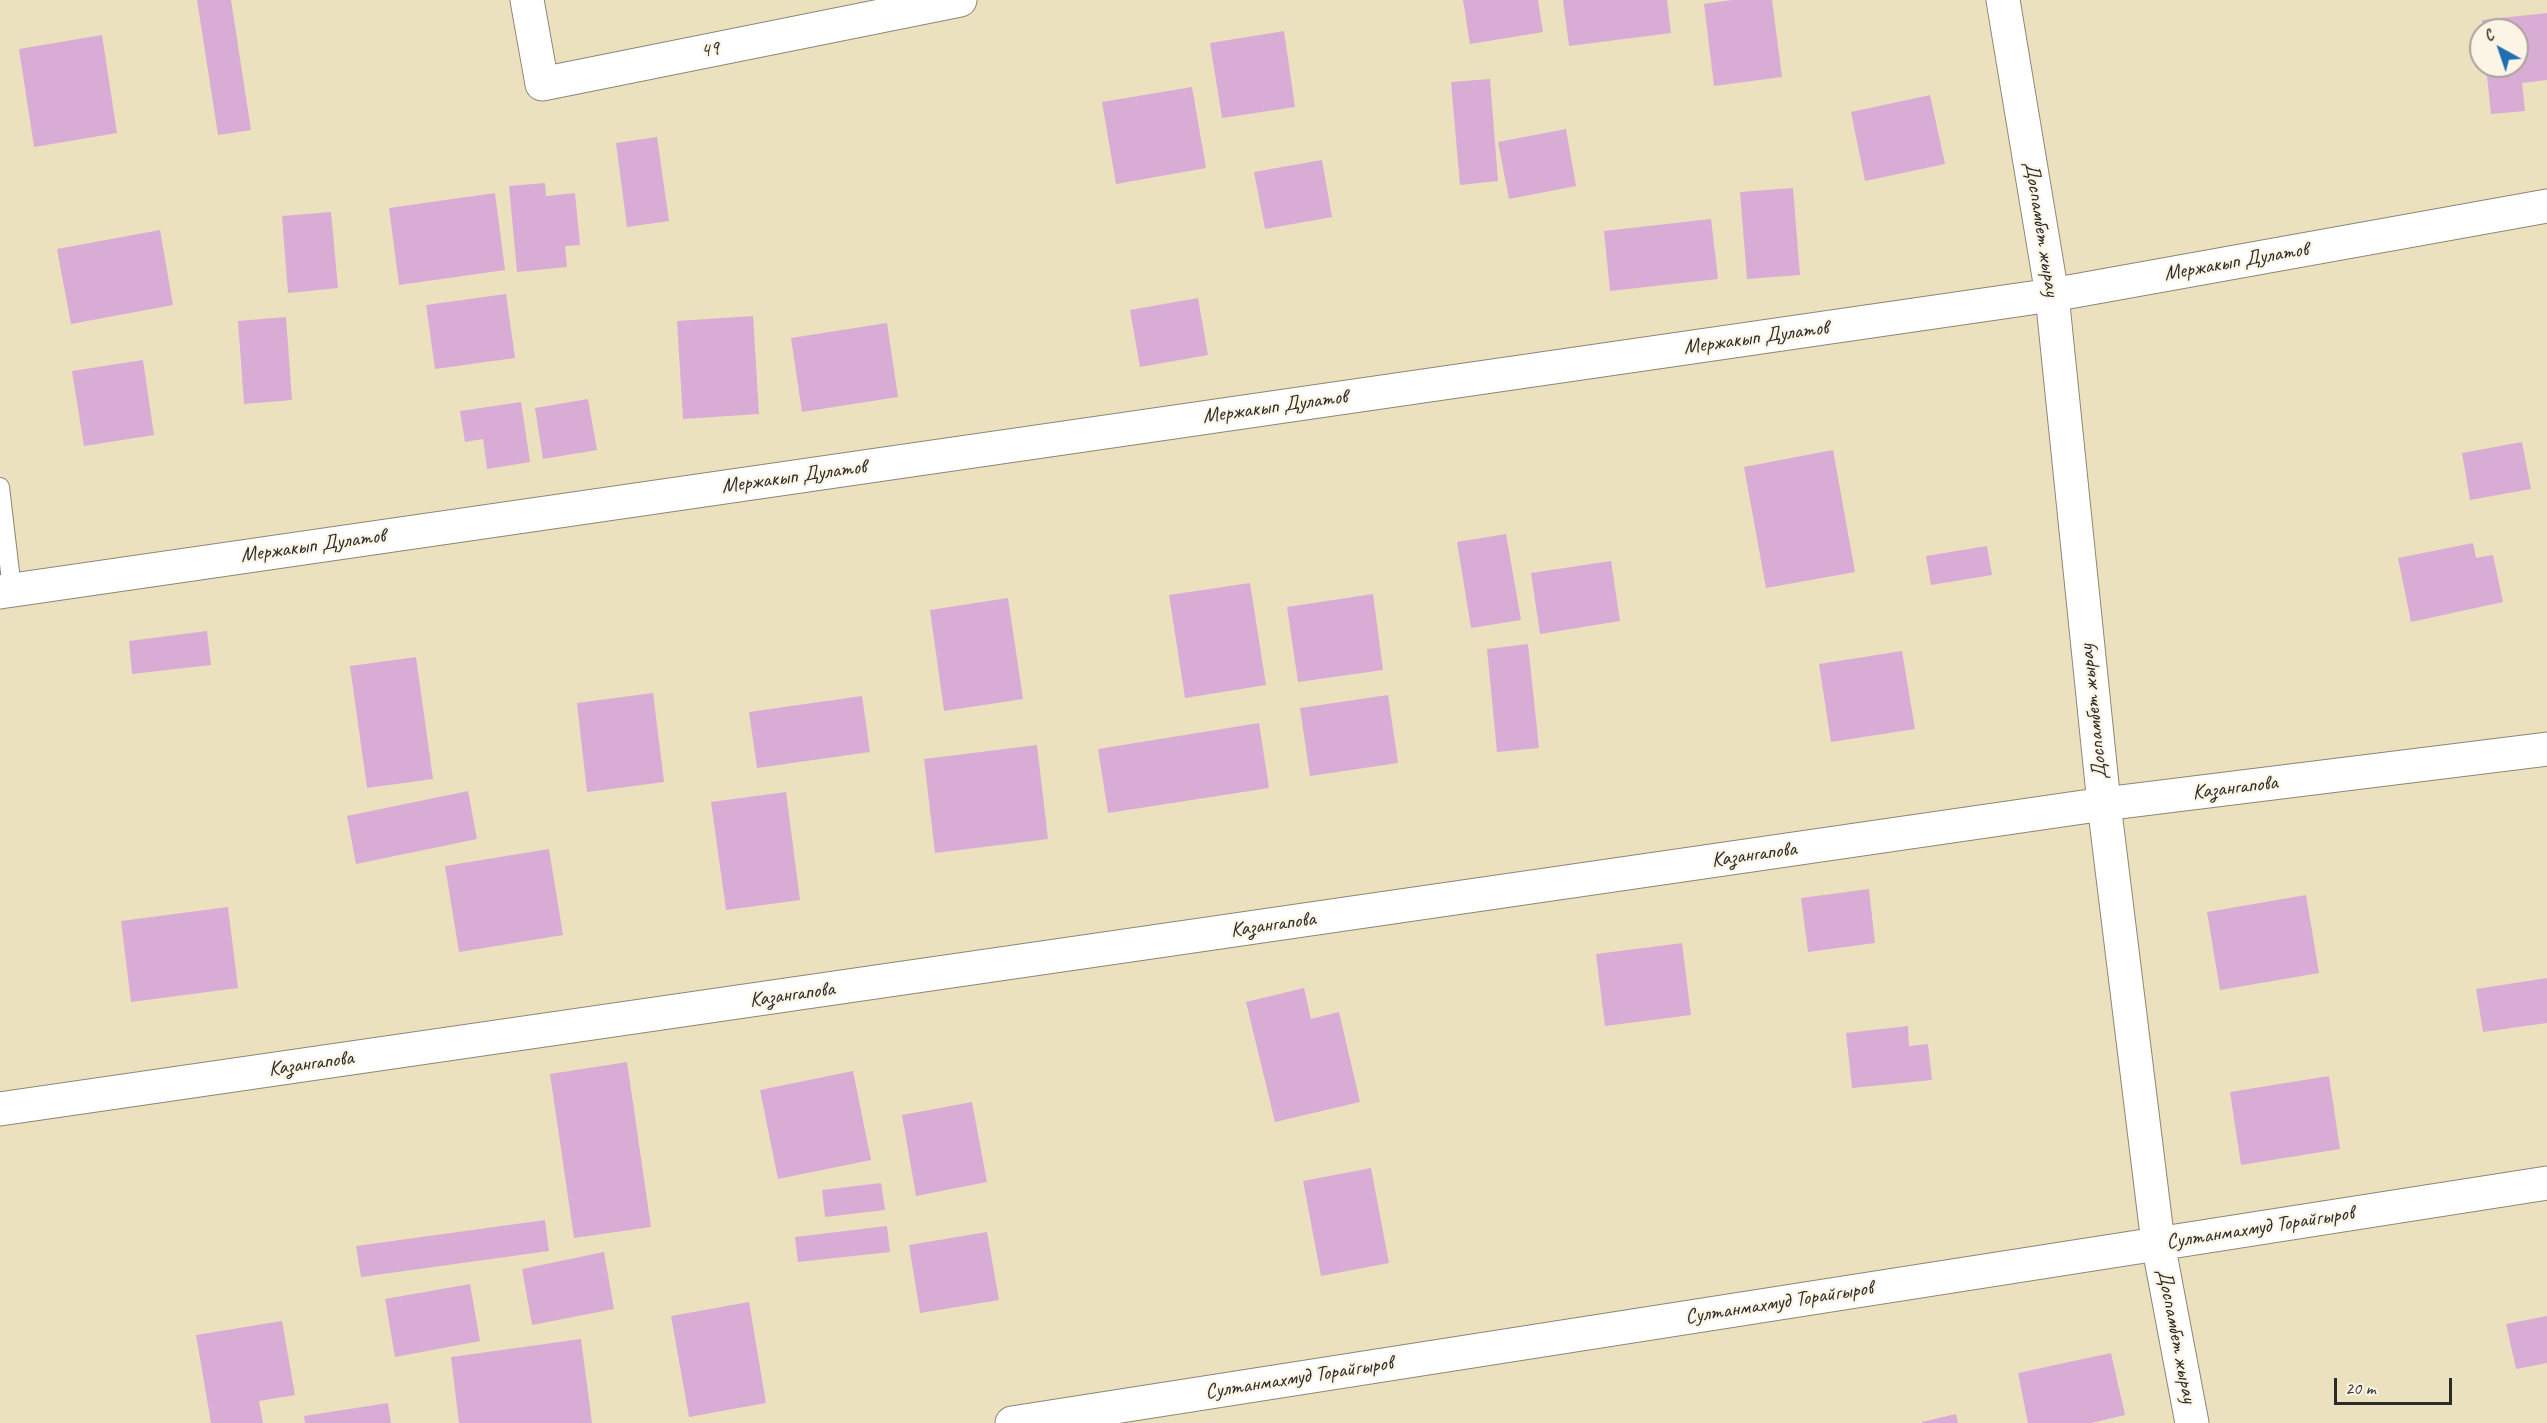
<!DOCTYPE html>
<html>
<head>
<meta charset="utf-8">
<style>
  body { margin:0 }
  #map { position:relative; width:2547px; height:1423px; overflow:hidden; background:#ece1bf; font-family:Caveat,sans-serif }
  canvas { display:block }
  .north { position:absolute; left:2469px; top:18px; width:60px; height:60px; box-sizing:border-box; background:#fcf5e5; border:2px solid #a8a49b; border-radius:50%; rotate:320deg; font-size:16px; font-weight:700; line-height:24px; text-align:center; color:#2b2b2b }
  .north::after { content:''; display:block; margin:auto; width:21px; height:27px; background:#1f6fb2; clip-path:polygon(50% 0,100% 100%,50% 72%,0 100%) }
  .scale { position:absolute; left:2334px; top:1378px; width:118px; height:27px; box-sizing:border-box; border:3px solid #2b2b2b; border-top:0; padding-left:8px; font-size:18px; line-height:21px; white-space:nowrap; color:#2b2b2b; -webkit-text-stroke:4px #fcf5e5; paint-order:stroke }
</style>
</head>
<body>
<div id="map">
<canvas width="2547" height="1423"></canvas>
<div class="north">С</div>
<div class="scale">20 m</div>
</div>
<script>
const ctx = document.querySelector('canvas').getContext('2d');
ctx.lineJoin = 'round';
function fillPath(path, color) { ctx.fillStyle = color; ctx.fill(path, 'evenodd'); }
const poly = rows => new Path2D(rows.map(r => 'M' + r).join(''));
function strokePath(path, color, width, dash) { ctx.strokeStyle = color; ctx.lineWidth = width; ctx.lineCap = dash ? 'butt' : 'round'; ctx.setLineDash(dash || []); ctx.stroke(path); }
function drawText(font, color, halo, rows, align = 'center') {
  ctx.font = font + ' Caveat,sans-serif'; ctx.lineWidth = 4.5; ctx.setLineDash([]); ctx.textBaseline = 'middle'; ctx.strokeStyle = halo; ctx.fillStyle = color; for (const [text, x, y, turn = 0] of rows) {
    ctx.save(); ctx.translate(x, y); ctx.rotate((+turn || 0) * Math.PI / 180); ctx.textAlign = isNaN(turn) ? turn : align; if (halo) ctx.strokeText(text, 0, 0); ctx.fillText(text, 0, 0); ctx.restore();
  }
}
const building = poly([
  [197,0,231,0,251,130,218,135],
  [1463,0,1538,0,1543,32,1470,44],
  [1563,0,1667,0,1671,33,1569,46],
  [1732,0,1772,0,1782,77,1714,86,1704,4],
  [2547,13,2547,80,2522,83,2525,111,2491,114,2486,66,2517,66,2517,30,2483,30,2482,20],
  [1284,31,1295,107,1222,118,1210,43],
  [102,35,117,133,34,147,19,49],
  [1490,79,1498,181,1460,185,1451,82],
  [1192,87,1206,168,1116,184,1102,102],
  [1930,95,1945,164,1865,181,1851,112],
  [1566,129,1576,186,1509,199,1498,142],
  [657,137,669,221,627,227,616,143],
  [1322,160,1332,217,1265,229,1254,172],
  [545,183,546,196,575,193,580,245,565,246,567,267,517,272,509,186],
  [1793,188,1800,275,1747,279,1740,192],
  [495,193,505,270,399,285,389,208],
  [331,212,338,288,288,293,282,216],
  [1711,219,1718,279,1610,291,1604,231],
  [160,230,173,305,71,324,57,249],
  [506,294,515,358,435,369,426,305],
  [1198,298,1208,355,1140,367,1130,310],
  [753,316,759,414,683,419,677,321],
  [286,317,292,400,244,404,238,321],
  [887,323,898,397,802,412,791,338],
  [143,360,154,435,84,446,72,371],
  [588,399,597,450,543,459,535,408],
  [521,402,530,462,487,469,483,439,465,442,460,411],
  [2522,442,2531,489,2470,500,2462,453],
  [1833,450,1855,572,1766,588,1744,467],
  [1506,534,1521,620,1471,628,1457,542],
  [2473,543,2476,558,2493,555,2503,602,2411,622,2398,558],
  [1987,546,1992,575,1931,585,1926,556],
  [1611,561,1620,621,1540,634,1531,573],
  [1250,583,1266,685,1185,698,1169,595],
  [1373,594,1383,670,1298,682,1287,607],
  [1008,598,1023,699,944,711,930,610],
  [207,631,211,665,132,674,129,641],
  [1528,644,1539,748,1497,752,1487,649],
  [1902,651,1915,729,1831,742,1819,664],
  [416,657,433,779,367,788,350,666],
  [653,693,664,782,587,792,577,703],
  [1388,695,1398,763,1310,776,1300,708],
  [862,696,870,752,757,768,749,712],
  [1259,723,1269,788,1108,813,1098,749],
  [1037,745,1048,839,935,853,924,759],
  [468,791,477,839,356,864,347,816],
  [786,792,800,900,726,910,711,802],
  [549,849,563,935,459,952,445,866],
  [1869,889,1875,943,1808,952,1801,898],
  [2306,895,2319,973,2220,990,2207,912],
  [228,907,238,988,131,1002,121,921],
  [1682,943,1691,1015,1605,1026,1596,954],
  [2547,978,2547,1023,2483,1032,2476,989],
  [1304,988,1311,1019,1339,1012,1360,1102,1275,1122,1246,1002],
  [1908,1026,1909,1046,1928,1044,1932,1080,1852,1088,1846,1033],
  [627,1062,651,1227,574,1238,550,1074],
  [853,1071,871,1160,778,1179,760,1090],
  [2329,1076,2340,1149,2241,1165,2230,1092],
  [972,1102,987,1182,916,1196,902,1115],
  [1371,1168,1389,1263,1321,1276,1303,1181],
  [881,1183,885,1210,825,1217,822,1190],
  [545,1220,549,1251,361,1277,356,1246],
  [887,1226,890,1252,798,1262,795,1237],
  [987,1232,999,1300,920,1313,909,1245],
  [604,1252,614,1309,532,1325,522,1269],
  [470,1284,480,1341,395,1357,385,1299],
  [749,1302,766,1403,689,1417,671,1316],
  [2547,1316,2547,1363,2516,1369,2506,1324],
  [282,1321,295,1395,259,1401,263,1423,211,1423,196,1335],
  [581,1339,592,1423,459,1423,451,1357],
  [2111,1353,2125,1415,2091,1423,2028,1423,2018,1373],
  [388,1403,391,1423,305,1423,304,1416],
  [1956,1414,1958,1423,1922,1423,1922,1422]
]);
const lane = poly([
  [0,487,12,589]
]);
const street = poly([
  [527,0,542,84,960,0],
  [2003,0,2052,295,2104,804,2158,1243,2192,1423],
  [0,592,2052,295,2547,206],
  [0,1109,2104,804,2547,749],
  [1012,1423,2547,1183]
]);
const streetNames = [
  ["49",710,50,-11],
  ["Доспамбет жырау",2041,229,81],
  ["Мержакып Дулатов",2236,262,-10],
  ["Мержакып Дулатов",1756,338,-8],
  ["Мержакып Дулатов",1275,407,-8],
  ["Мержакып Дулатов",794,477,-8],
  ["Мержакып Дулатов",313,546,-8],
  ["Доспамбет жырау",2094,712,-96],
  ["Казангапова",2235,788,-7],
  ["Казангапова",1754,855,-8],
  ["Казангапова",1273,925,-8],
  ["Казангапова",792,995,-8],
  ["Казангапова",311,1064,-8],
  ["Султанмахмуд Торайгыров",2260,1228,-9],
  ["Султанмахмуд Торайгыров",1779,1303,-9],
  ["Доспамбет жырау",2176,1336,79],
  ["Султанмахмуд Торайгыров",1299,1378,-9]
];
fillPath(building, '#d9acd5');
strokePath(lane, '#8c8675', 20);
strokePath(street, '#8c8675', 35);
strokePath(lane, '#fff', 18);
strokePath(street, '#fff', 33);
drawText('21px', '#2b2b2b', '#fcf5e5', streetNames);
</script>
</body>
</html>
